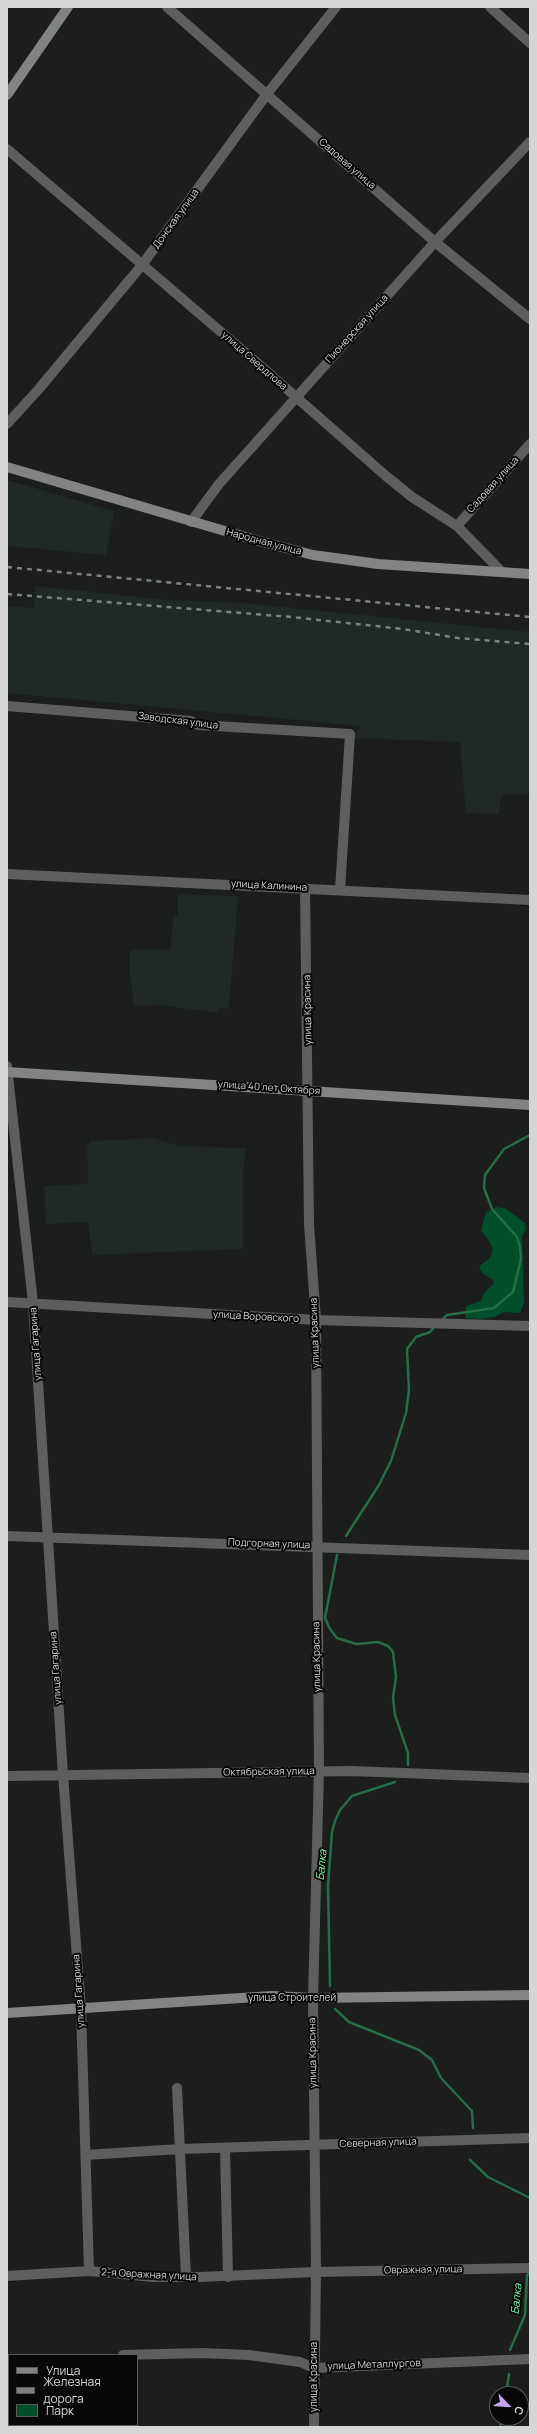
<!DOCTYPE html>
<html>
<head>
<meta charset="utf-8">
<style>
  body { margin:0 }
  #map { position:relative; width:537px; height:2434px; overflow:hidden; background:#1b1e1c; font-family:Manrope,sans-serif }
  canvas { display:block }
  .frame { position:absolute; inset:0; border:8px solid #d3d6d4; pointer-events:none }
  .legend { position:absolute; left:8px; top:2354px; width:130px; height:72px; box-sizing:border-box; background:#070807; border:1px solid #595a59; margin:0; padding:5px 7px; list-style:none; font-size:12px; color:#d3d6d4 }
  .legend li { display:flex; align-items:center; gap:8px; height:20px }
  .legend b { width:20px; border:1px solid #595a59 }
  .north { position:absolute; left:489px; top:2386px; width:40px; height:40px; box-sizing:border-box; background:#070807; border:1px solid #595a59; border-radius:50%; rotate:115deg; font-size:11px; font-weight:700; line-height:16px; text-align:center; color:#d3d6d4 }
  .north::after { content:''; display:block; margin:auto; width:14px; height:18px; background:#c8a5ee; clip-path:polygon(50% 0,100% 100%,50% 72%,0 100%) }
</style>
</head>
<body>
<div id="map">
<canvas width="537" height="2434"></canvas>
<div class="frame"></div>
<ul class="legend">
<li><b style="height:5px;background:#818482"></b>Улица</li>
<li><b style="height:5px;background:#7e817f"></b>Железная дорога</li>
<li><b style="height:11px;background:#004e2b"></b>Парк</li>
</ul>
<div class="north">С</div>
</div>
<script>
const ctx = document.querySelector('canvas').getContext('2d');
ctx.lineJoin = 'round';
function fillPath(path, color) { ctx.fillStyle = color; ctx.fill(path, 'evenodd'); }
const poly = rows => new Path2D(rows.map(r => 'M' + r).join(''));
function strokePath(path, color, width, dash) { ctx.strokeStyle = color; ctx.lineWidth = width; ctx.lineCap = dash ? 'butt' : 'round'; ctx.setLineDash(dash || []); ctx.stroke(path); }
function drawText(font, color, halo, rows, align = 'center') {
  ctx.font = font + ' Manrope,sans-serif'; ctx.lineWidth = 4; ctx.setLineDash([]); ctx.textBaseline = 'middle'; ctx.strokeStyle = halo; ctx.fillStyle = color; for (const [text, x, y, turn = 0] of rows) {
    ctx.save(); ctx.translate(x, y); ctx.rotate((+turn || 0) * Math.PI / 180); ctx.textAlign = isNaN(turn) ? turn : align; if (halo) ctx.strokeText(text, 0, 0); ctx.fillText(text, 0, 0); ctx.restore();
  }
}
const built = poly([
  [7,480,114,511,106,555,7,546],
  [35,586,168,600,242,603,530,632,530,794,505,795,501,798,499,814,466,813,460,742,351,738,361,726,7,693,7,606,34,608],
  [178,894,238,896,229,1008,218,1009,218,1013,161,1005,134,1006,130,976,130,950,170,949,174,917,178,916],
  [154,1138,178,1146,246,1148,243,1178,243,1249,92,1255,88,1222,46,1224,44,1186,86,1184,88,1182,87,1147,91,1141]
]);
const green = poly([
  [498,1207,506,1209,525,1223,526,1229,522,1236,524,1303,520,1313,504,1312,494,1317,481,1319,465,1318,466,1306,481,1301,484,1293,493,1284,493,1280,482,1273,479,1266,489,1259,492,1253,492,1246,481,1230,486,1212]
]);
const stream = poly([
  [442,1320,447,1315,494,1308,513,1292,521,1259,520,1247,517,1237,492,1209,484,1188,485,1175,504,1149,530,1135],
  [346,1536,379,1485,391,1461,406,1413,409,1390,407,1349,416,1337,430,1332,435,1326],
  [337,1555,325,1618,330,1629,337,1638,356,1644,378,1642,388,1646,393,1652,396,1677,393,1698,395,1715,408,1753,408,1765],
  [330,1986,328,1886,332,1832,335,1821,340,1810,352,1796,395,1782],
  [335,2009,349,2022,419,2050,432,2060,441,2078,472,2111,473,2128],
  [470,2160,488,2177,530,2198],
  [510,2350,525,2315,527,2275,530,2273],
  [506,2394,509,2374],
  [500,2427,502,2418]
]);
const street = poly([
  [167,7,435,242,530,319],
  [490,7,530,43],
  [7,149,255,361,386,476,412,497,457,526,502,572],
  [7,424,38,390,142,265,267,94,336,7],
  [191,522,219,484,435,242,530,142],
  [457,526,530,444],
  [7,706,191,721,198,725,350,734,340,890],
  [7,874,530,900],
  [305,888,309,1224,316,1320,319,1771,313,1998,316,2272,314,2427],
  [7,1066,33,1303,63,1775,81,2009,89,2271],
  [7,1302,316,1320,530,1326],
  [7,1536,530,1555],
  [7,1776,352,1771,530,1778],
  [177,2088,186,2277],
  [225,2149,228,2277],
  [86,2155,180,2149,530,2138],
  [7,2276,89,2271,154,2277,199,2277,316,2272,530,2268],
  [123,2355,202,2353,249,2355,300,2362,314,2368,530,2359],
  [7,2360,9,2359]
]);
const secondary = poly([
  [7,95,68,7],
  [7,467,259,541,313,555,378,564,530,574],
  [7,1072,530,1105],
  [7,2013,272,1996,313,1998,530,1995]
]);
const rail = poly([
  [7,567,530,617],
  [7,594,291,617,403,629,458,638,530,644]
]);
const streetNames = [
  ["Садовая улица",347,164,41],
  ["Донская улица",176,219,-54],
  ["Пионерская улица",357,329,-48],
  ["улица Свердлова",254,361,41],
  ["Садовая улица",493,485,-48],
  ["Народная улица",264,542,15],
  ["Заводская улица",178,721,7],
  ["улица Калинина",269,886,3],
  ["улица Красина",308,1010,-91],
  ["улица 40 лет Октября",269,1088,4],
  ["улица Воровского",256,1317,3],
  ["улица Красина",315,1333,-92],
  ["улица Гагарина",36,1344,-94],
  ["Подгорная улица",269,1544,2],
  ["улица Красина",317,1657,-91],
  ["улица Гагарина",56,1668,-94],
  ["Октябрьская улица",269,1772,-1],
  ["улица Гагарина",79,1991,-94],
  ["улица Строителей",292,1998],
  ["улица Красина",313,2053,-91],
  ["Северная улица",378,2143,-2],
  ["Овражная улица",423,2270,-1],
  ["2-я Овражная улица",149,2275,3],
  ["улица Металлургов",374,2365,-2],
  ["улица Красина",314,2377,-90]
];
const waterNames = [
  ["Балка",322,1865,-84],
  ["Балка",517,2299,-84]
];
fillPath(built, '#202923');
fillPath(green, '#004e2b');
strokePath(stream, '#276d47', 2.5);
strokePath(street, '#5d5f5d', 10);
strokePath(secondary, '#818482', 10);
strokePath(rail, '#7e817f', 2.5, [5, 5]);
drawText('10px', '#d3d6d4', '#070807', streetNames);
drawText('italic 11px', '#80f9b2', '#070807', waterNames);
</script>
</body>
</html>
